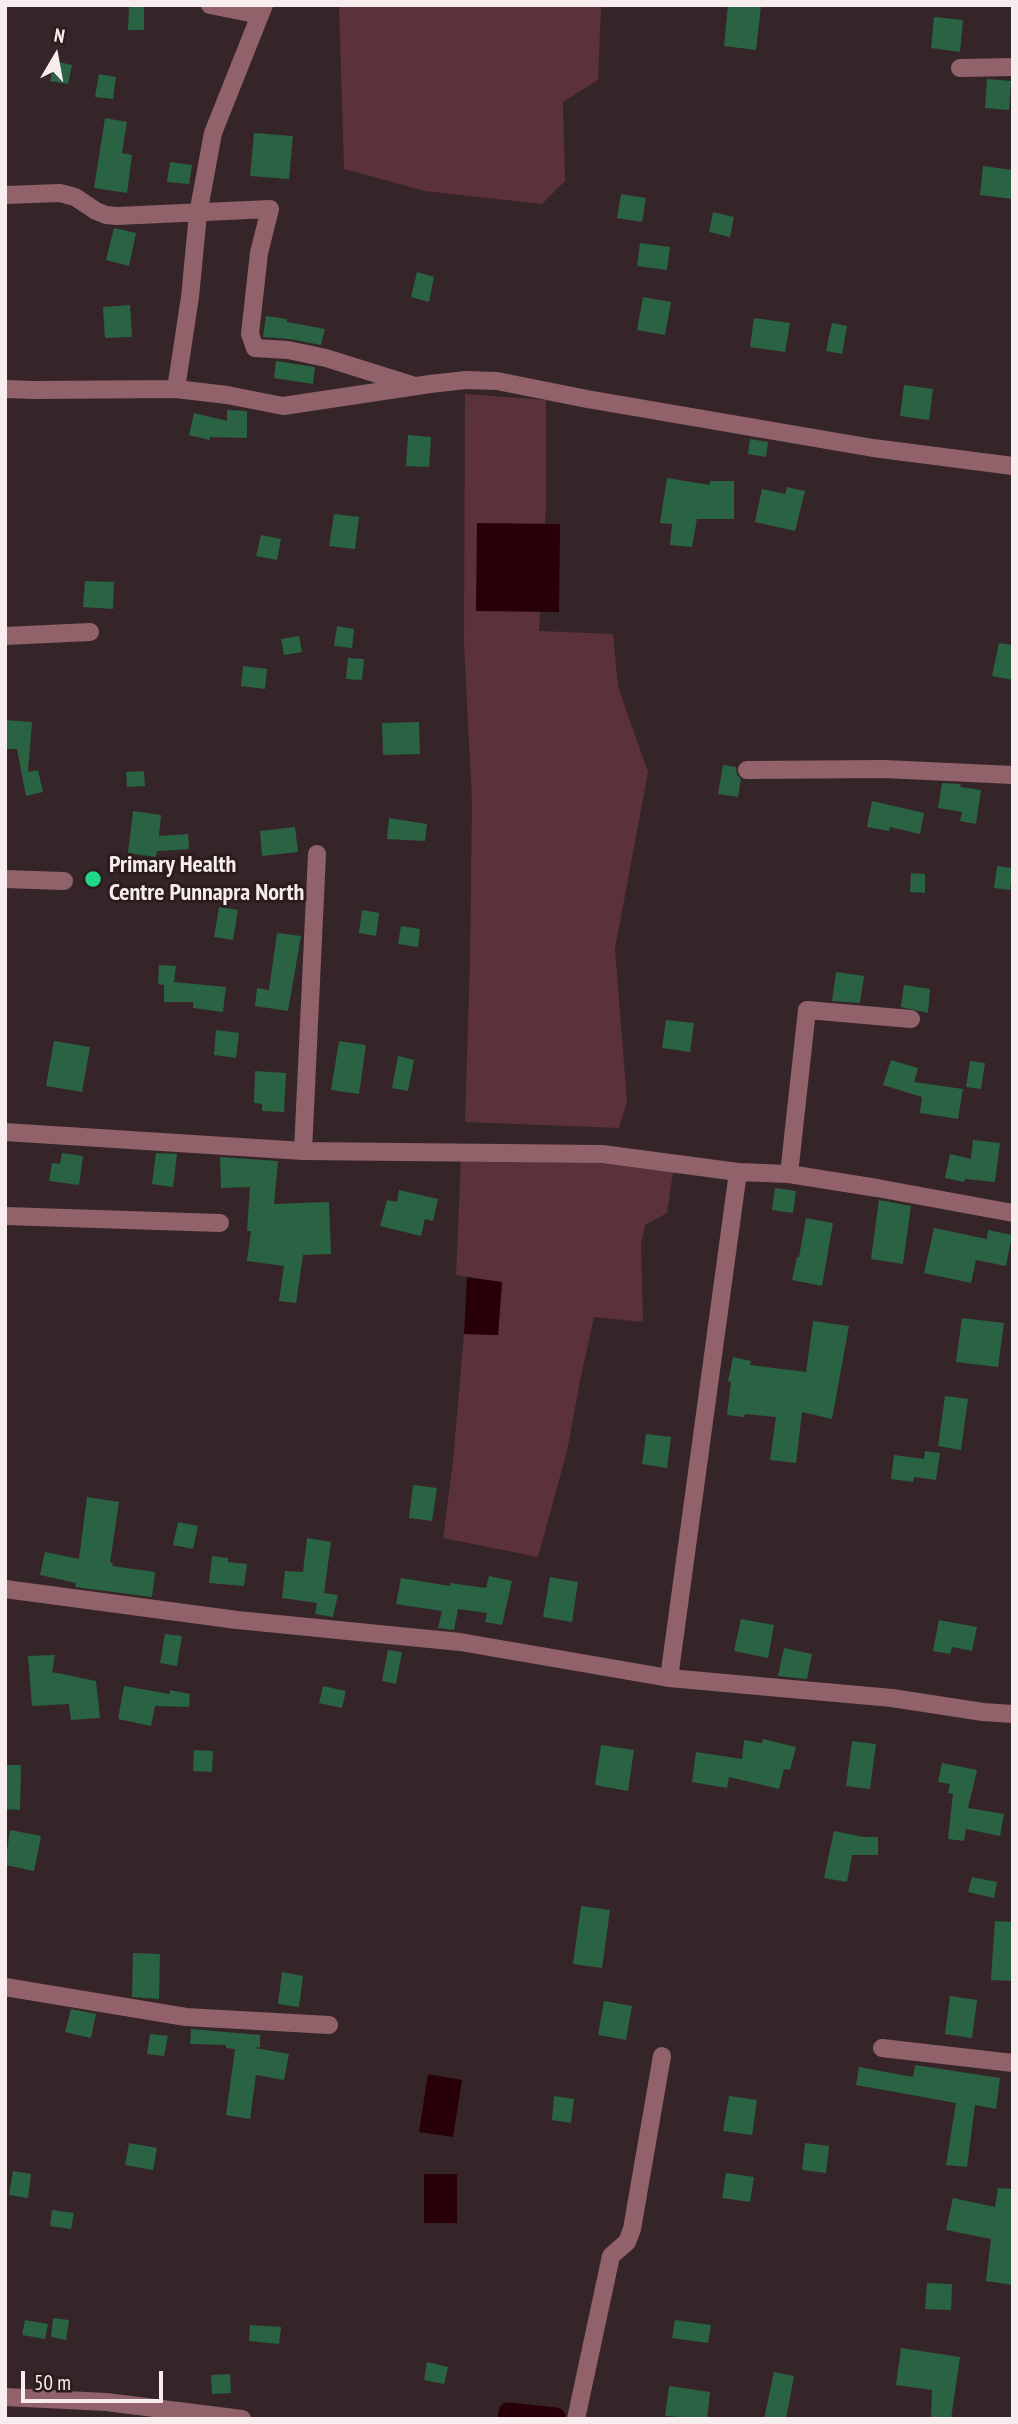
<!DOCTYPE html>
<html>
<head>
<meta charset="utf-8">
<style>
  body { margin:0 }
  #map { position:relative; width:1018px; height:2424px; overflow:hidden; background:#362528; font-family:"PT Sans Narrow",sans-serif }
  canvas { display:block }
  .frame { position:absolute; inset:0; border:7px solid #f8edee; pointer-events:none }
  .north { position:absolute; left:21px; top:21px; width:70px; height:70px; -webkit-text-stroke:5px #2b1c1e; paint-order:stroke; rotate:10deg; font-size:19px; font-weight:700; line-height:28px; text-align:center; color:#f8edee }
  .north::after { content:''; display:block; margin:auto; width:24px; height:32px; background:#f8edee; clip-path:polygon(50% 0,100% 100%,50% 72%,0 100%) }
  .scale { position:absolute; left:21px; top:2371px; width:142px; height:32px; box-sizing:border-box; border:4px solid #f8edee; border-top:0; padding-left:9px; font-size:21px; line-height:24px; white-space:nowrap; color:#f8edee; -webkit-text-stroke:5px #2b1c1e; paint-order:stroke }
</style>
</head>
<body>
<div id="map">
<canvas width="1018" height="2424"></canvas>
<div class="frame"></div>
<div class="north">N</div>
<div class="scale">50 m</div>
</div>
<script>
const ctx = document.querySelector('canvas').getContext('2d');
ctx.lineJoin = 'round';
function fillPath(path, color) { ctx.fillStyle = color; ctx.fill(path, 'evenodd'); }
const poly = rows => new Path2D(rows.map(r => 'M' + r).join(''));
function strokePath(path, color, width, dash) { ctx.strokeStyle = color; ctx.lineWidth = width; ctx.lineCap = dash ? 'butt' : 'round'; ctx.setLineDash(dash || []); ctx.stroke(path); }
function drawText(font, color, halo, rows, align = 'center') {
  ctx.font = font + ' "PT Sans Narrow",sans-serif'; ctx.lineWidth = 6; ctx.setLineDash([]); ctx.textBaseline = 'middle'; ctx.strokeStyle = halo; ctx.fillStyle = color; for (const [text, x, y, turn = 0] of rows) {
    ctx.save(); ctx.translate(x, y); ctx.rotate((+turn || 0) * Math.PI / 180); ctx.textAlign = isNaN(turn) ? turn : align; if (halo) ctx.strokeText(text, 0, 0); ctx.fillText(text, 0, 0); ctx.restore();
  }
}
const green = poly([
  [339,5,601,5,598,80,563,102,565,181,542,204,425,191,344,169],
  [465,394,546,400,546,503,539,631,613,634,618,687,648,772,615,949,627,1101,619,1128,465,1122,470,962,472,801,464,643],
  [461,1158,580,1161,673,1172,667,1213,645,1225,641,1244,643,1322,594,1317,580,1381,567,1451,538,1557,443,1538,453,1462,464,1334,498,1335,502,1283,456,1275]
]);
const water = poly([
  [477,523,560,524,559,612,476,611],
  [467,1277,502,1282,498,1335,464,1334],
  [428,2074,462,2080,453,2137,419,2132],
  [424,2174,457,2174,457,2223,424,2223]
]);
const canal = poly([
  [507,2419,508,2412,556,2417]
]);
const building = poly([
  [728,5,761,6,756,50,724,46],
  [129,6,144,7,144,30,128,30],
  [934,17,963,20,960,52,931,48],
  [54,61,72,65,68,84,50,81],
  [99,74,116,77,113,99,95,97],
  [987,79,1011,81,1009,110,985,108],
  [105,118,127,122,122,153,132,155,127,193,94,188],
  [254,133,293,136,289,179,250,176],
  [170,162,192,165,189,184,167,182],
  [983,166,1013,170,1013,199,980,195],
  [621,194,646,198,642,222,617,218],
  [713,212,734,217,730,237,709,232],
  [114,228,136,233,129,266,106,260],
  [640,243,670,247,667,270,637,266],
  [417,272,434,277,429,302,411,297],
  [643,297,671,302,665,335,637,330],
  [130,305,132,337,105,338,103,307],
  [266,316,287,319,287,322,325,329,321,345,290,339,263,337],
  [754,318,790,323,785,352,750,347],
  [832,323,847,326,842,354,826,351],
  [276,361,315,367,313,384,274,378],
  [904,385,933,389,929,420,900,416],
  [227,410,247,411,247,438,210,437,210,440,189,435,194,413,227,421],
  [408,435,431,437,429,467,406,466],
  [750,439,768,442,766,457,748,454],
  [667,478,710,485,710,481,734,481,734,519,697,519,692,547,670,545,672,524,660,523],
  [787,487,805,491,795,531,755,522,762,489,785,494],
  [334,514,359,517,355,549,329,546],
  [261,535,281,539,277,560,256,556],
  [85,581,114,582,113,609,83,607],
  [337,626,354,629,352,648,334,646],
  [299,636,302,652,284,655,281,639],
  [999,643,1013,645,1013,680,992,676],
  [348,658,364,659,362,680,346,679],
  [243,666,267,669,265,689,241,686],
  [5,720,32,722,28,772,38,770,43,792,26,796,17,749,5,749],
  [419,722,420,754,383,755,382,723],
  [723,765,736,767,737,775,741,779,738,797,718,794],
  [144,771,145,786,127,787,126,772],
  [942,783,961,784,960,787,981,790,976,824,960,821,962,812,938,808],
  [872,801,924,813,920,834,890,827,889,831,867,827],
  [133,811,161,815,159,836,188,834,189,849,157,851,156,857,128,853],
  [389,818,427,824,425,841,387,839],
  [295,827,298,852,262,856,260,831],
  [997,866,1013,868,1010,890,994,888],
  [911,873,925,874,925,893,910,892],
  [219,907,238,910,233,940,214,937],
  [362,910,379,913,376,936,359,933],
  [401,926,420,929,418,947,398,944],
  [277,933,301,936,288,1011,255,1006,257,988,269,990],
  [159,965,176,966,174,982,226,987,223,1012,193,1008,193,1002,164,1002,164,985,158,984],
  [836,972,864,976,860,1003,832,1001],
  [904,985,930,989,928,1013,901,1007],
  [666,1020,694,1023,690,1052,662,1048],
  [216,1030,239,1033,236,1058,214,1055],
  [54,1041,90,1047,82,1092,46,1086],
  [339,1041,366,1045,359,1094,331,1090],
  [398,1056,414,1060,408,1091,392,1088],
  [891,1060,918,1068,914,1082,963,1089,958,1119,920,1113,922,1097,883,1085],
  [970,1061,985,1063,981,1089,966,1087],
  [255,1071,286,1073,284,1112,262,1111,262,1104,254,1103],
  [973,1140,1000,1143,995,1182,965,1179,964,1182,945,1178,950,1154,971,1159],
  [62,1153,83,1156,79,1185,49,1181,52,1163,60,1164],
  [156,1153,177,1154,173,1187,152,1184],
  [220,1157,278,1161,274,1204,329,1202,331,1254,303,1255,296,1303,279,1301,284,1266,247,1261,251,1231,247,1231,250,1187,221,1188],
  [775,1188,796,1191,793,1213,772,1210],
  [399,1190,438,1199,433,1221,425,1219,421,1236,380,1226,387,1200,397,1202],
  [879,1200,911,1206,903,1264,871,1259],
  [806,1218,833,1223,822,1286,792,1280,797,1257,799,1257],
  [934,1228,987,1239,988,1230,1012,1235,1006,1266,976,1260,971,1283,924,1273],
  [962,1318,1004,1323,998,1367,956,1362],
  [813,1321,849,1326,832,1419,802,1412,796,1463,770,1460,776,1417,745,1414,744,1417,727,1415,731,1382,728,1381,733,1357,751,1361,750,1365,806,1372],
  [945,1396,968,1399,961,1450,938,1446],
  [646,1434,671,1437,667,1468,642,1464],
  [925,1451,940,1453,936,1480,914,1477,913,1482,891,1479,894,1455,924,1459],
  [413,1485,437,1488,432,1521,409,1518],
  [87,1497,119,1502,110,1563,113,1563,112,1566,155,1572,152,1597,75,1587,76,1583,40,1575,45,1552,79,1559],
  [178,1522,198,1526,193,1549,173,1545],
  [307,1538,331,1542,324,1593,338,1595,333,1617,315,1614,317,1603,282,1598,285,1571,303,1572],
  [212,1556,228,1558,228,1562,247,1564,244,1586,209,1583],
  [489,1576,512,1581,502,1625,485,1622,487,1613,458,1609,454,1630,438,1628,442,1611,396,1604,401,1578,450,1586,450,1583,486,1588],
  [550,1577,578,1582,572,1622,543,1617],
  [741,1619,774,1625,768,1658,734,1651],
  [939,1620,977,1627,972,1651,952,1647,950,1654,933,1651],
  [165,1634,182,1636,177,1666,160,1663],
  [784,1648,812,1654,807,1679,778,1676],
  [388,1650,402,1652,396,1684,382,1681],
  [55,1655,52,1672,96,1681,100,1718,71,1720,69,1704,32,1706,28,1656],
  [124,1686,170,1694,170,1690,190,1694,189,1707,155,1706,151,1726,118,1719],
  [323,1686,346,1691,342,1708,319,1703],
  [763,1739,796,1747,790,1770,784,1769,779,1789,729,1777,727,1788,692,1782,696,1752,742,1759,744,1740,762,1743],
  [852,1741,876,1744,870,1789,846,1786],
  [601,1745,634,1750,628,1791,595,1785],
  [194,1750,213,1751,212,1772,193,1771],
  [942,1763,977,1770,968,1808,1004,1814,1000,1836,966,1829,964,1841,948,1839,953,1794,948,1793,950,1784,938,1782],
  [5,1765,21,1765,20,1810,5,1809],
  [10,1830,41,1836,34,1871,5,1865],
  [834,1831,863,1837,878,1837,878,1855,852,1855,847,1882,824,1878],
  [972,1877,997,1882,994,1898,968,1892],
  [581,1906,610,1910,602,1968,573,1964],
  [995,1921,1013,1922,1013,1981,991,1980],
  [133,1953,160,1954,159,1999,132,1997],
  [282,1972,303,1976,299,2007,278,2004],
  [950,1996,977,2000,972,2038,945,2034],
  [604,2001,632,2006,626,2040,598,2035],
  [71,2009,96,2014,91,2038,65,2032],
  [191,2029,260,2035,260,2047,255,2048,289,2054,284,2080,256,2075,250,2119,226,2115,235,2049,226,2048,226,2045,190,2044],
  [150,2034,168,2036,164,2056,147,2054],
  [915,2065,1000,2078,996,2109,975,2105,967,2167,946,2165,956,2103,856,2085,859,2067,913,2077],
  [554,2096,574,2099,571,2123,552,2120],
  [729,2096,757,2100,752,2135,723,2131],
  [129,2143,157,2148,153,2170,125,2165],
  [805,2143,829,2146,826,2173,802,2170],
  [13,2171,31,2174,28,2198,9,2195],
  [726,2173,754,2177,750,2202,722,2198],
  [998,2188,1013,2189,1013,2285,986,2281,991,2239,946,2230,953,2198,995,2207],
  [52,2210,74,2213,71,2229,50,2226],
  [927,2283,952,2284,951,2310,925,2309],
  [53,2318,69,2320,66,2340,51,2337],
  [25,2320,48,2324,45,2339,22,2335],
  [675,2320,711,2325,708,2343,672,2338],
  [250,2325,281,2327,279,2344,249,2341],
  [901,2348,960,2357,951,2419,931,2419,932,2390,896,2385],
  [427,2362,448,2367,444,2384,424,2380],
  [774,2372,794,2376,786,2419,764,2419],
  [230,2374,231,2393,212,2394,211,2375],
  [669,2386,710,2392,707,2419,665,2416]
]);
const minor = poly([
  [210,5,260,15],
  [960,68,1013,67],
  [5,195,60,193,75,197,96,211,106,215,117,216,270,209,259,253,250,334,255,348,288,350,326,358,412,385],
  [5,389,33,390,176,389,227,395,283,406,430,384,466,380,497,381,587,399,873,448,1013,466],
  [176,389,190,297,198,214,213,133,264,5],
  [5,636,90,632],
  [747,770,884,769,1013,775],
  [5,879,64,881],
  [5,1132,303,1151,602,1154,738,1172,789,1174,877,1188,1013,1213],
  [303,1151,317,854],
  [789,1174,807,1010,911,1019],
  [5,1216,220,1223],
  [669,1678,738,1172],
  [5,1987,186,2017,329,2025],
  [882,2048,1013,2063],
  [576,2419,611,2256,627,2242,632,2229,662,2056]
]);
const tertiary = poly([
  [5,1589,237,1620,460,1642,669,1678,892,1698,983,1712,1013,1714],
  [5,2397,106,2402,242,2419]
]);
const markers = [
  [93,879,9,"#1dd988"]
];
const poiNames = [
  ["Primary Health",109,865],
  ["Centre Punnapra North",109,893]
];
fillPath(green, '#5b323a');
fillPath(water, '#280008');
strokePath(canal, '#280008', 19);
fillPath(building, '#2a6244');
strokePath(minor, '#91626a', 18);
strokePath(tertiary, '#91626a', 18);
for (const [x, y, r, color] of markers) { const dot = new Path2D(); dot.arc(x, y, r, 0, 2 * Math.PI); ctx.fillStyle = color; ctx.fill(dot); strokePath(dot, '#2b1c1e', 2.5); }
drawText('bold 24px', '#f8edee', '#2b1c1e', poiNames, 'left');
</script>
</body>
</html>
